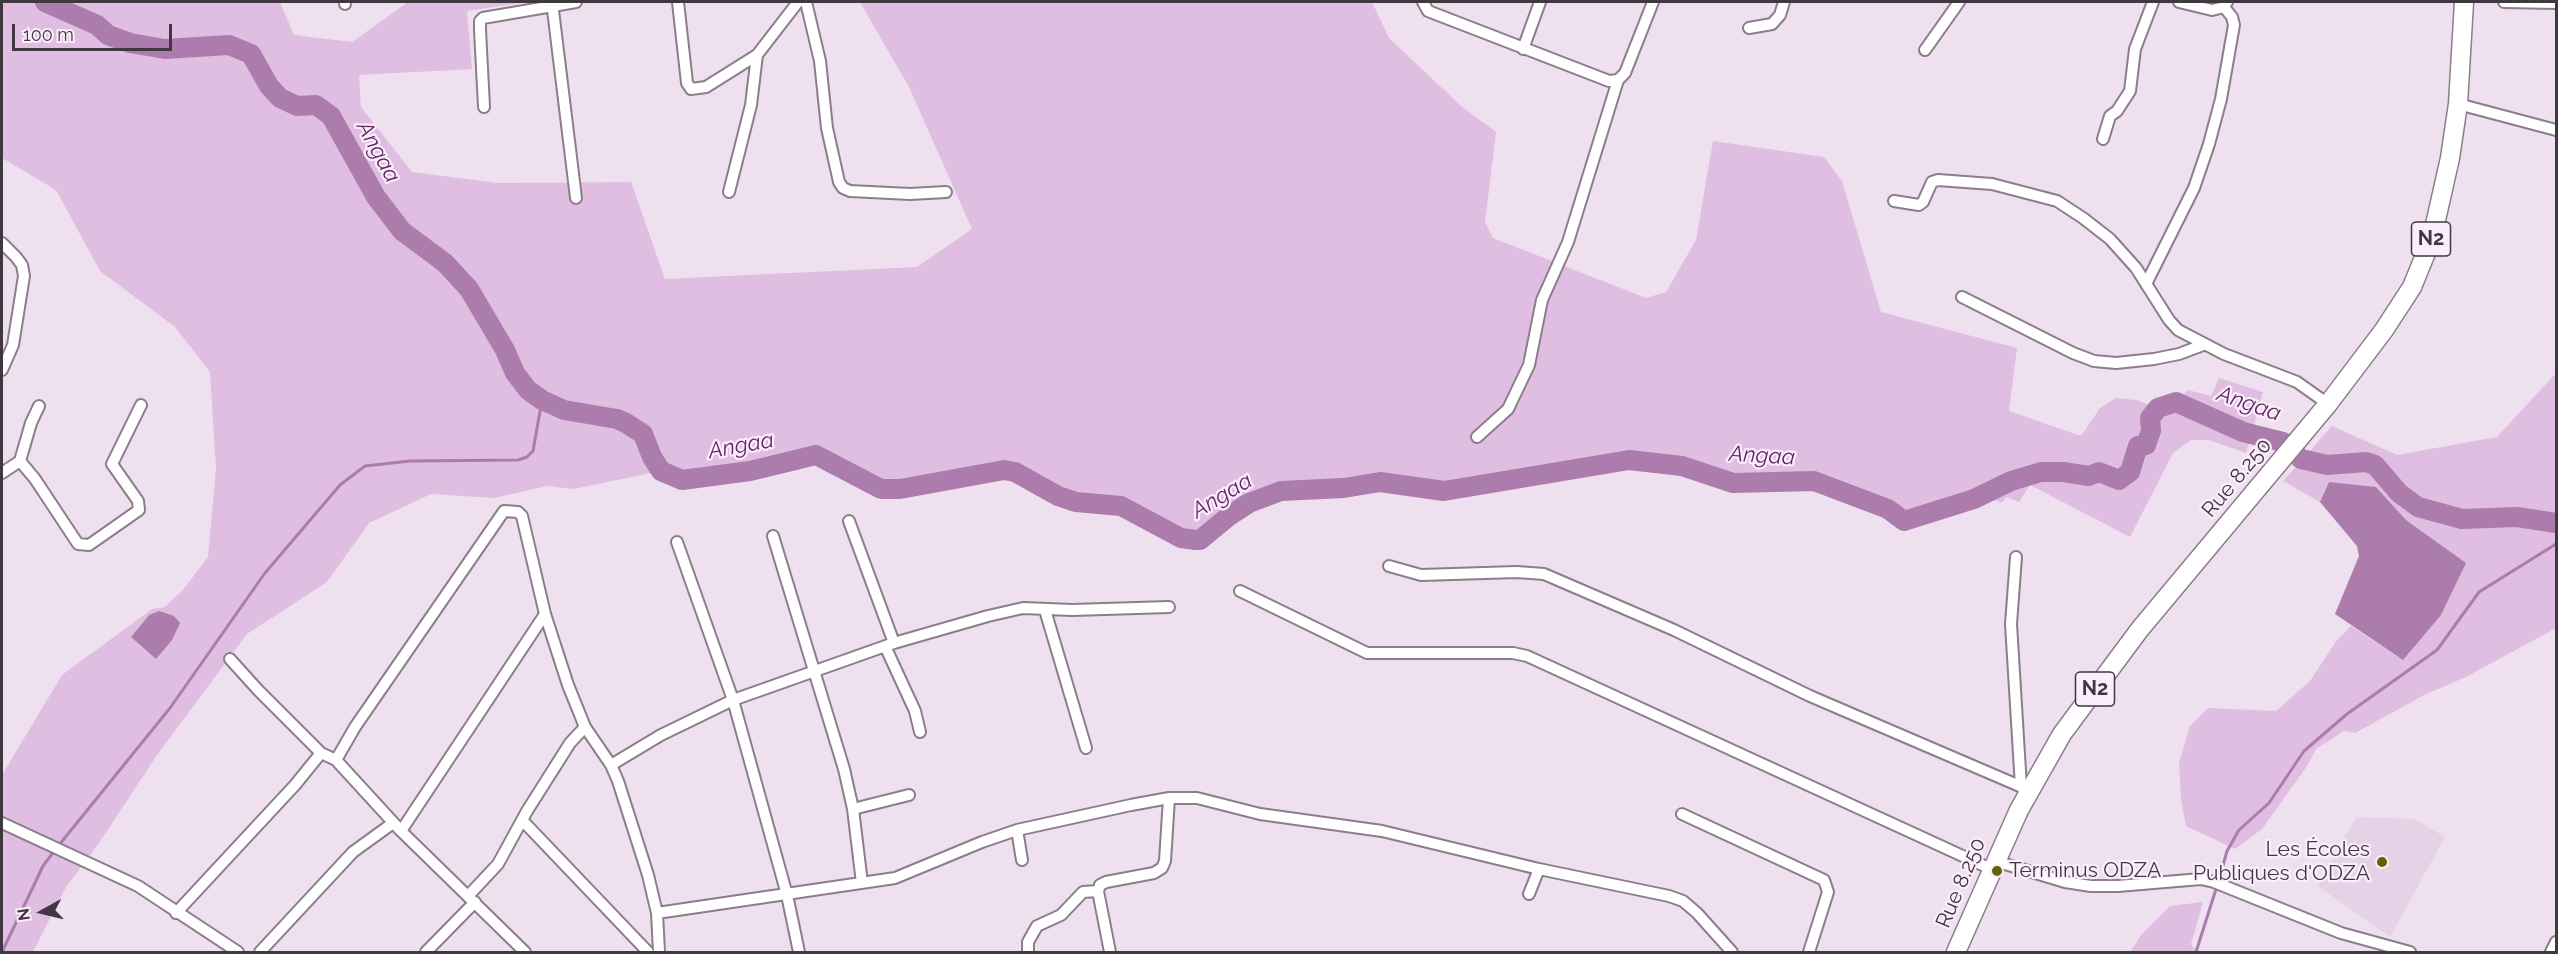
<!DOCTYPE html>
<html>
<head>
<meta charset="utf-8">
<style>
  body { margin:0 }
  #map { position:relative; width:2558px; height:954px; overflow:hidden; background:#eee0ee; font-family:Raleway,sans-serif }
  canvas { display:block }
  .frame { position:absolute; inset:0; border:3px solid #3f393f; pointer-events:none }
  .north { position:absolute; left:12px; top:882px; width:60px; height:60px; -webkit-text-stroke:4px #fcedfc; paint-order:stroke; rotate:262deg; font-size:16px; font-weight:700; line-height:24px; text-align:center; color:#3f393f }
  .north::after { content:''; display:block; margin:auto; width:21px; height:27px; background:#3f393f; clip-path:polygon(50% 0,100% 100%,50% 72%,0 100%) }
  .scale { position:absolute; left:12px; top:24px; width:160px; height:27px; box-sizing:border-box; border:3px solid #3f393f; border-top:0; padding-left:8px; font-size:18px; line-height:21px; white-space:nowrap; color:#3f393f; -webkit-text-stroke:4px #fcedfc; paint-order:stroke }
</style>
</head>
<body>
<div id="map">
<canvas width="2558" height="954"></canvas>
<div class="frame"></div>
<div class="north">N</div>
<div class="scale">100 m</div>
</div>
<script>
const ctx = document.querySelector('canvas').getContext('2d');
ctx.lineJoin = 'round';
function fillPath(path, color) { ctx.fillStyle = color; ctx.fill(path, 'evenodd'); }
const poly = rows => new Path2D(rows.map(r => 'M' + r).join(''));
function strokePath(path, color, width, dash) { ctx.strokeStyle = color; ctx.lineWidth = width; ctx.lineCap = dash ? 'butt' : 'round'; ctx.setLineDash(dash || []); ctx.stroke(path); }
function drawText(font, color, halo, rows, align = 'center') {
  ctx.font = font + ' Raleway,sans-serif'; ctx.lineWidth = 4.5; ctx.setLineDash([]); ctx.textBaseline = 'middle'; ctx.strokeStyle = halo; ctx.fillStyle = color; for (const [text, x, y, turn = 0] of rows) {
    ctx.save(); ctx.translate(x, y); ctx.rotate((+turn || 0) * Math.PI / 180); ctx.textAlign = isNaN(turn) ? turn : align; if (halo) ctx.strokeText(text, 0, 0); ctx.fillText(text, 0, 0); ctx.restore();
  }
}
const built = poly([
  [2356,817,2415,819,2445,837,2390,937,2318,886]
]);
const green = poly([
  [2,2,280,2,294,35,352,42,408,2,526,2,467,11,472,69,359,75,361,107,412,172,498,183,631,182,665,279,917,267,972,229,909,87,860,2,1372,2,1389,38,1461,106,1496,132,1485,222,1493,238,1646,298,1666,292,1696,240,1713,141,1824,157,1842,181,1881,312,2017,348,2009,411,2081,436,2100,408,2116,398,2136,400,2158,408,2176,402,2188,390,2211,396,2219,378,2263,392,2246,453,2209,440,2191,440,2173,453,2130,537,2030,485,2019,502,2006,497,2002,503,1987,496,1904,521,1888,509,1814,481,1733,483,1682,466,1629,460,1444,491,1380,482,1344,488,1281,491,1249,503,1229,516,1200,540,1196,540,1181,538,1121,506,1076,502,1058,496,1015,472,988,471,900,489,881,489,816,455,750,471,682,480,661,471,573,489,547,486,494,498,431,494,369,523,327,582,247,634,157,755,99,843,66,887,33,952,2,952,2,775,62,675,152,609,165,607,183,590,208,557,216,469,210,372,175,327,100,271,56,190,2,158],
  [149,615,156,659,131,637],
  [2556,373,2556,628,2466,677,2426,694,2355,733,2344,731,2316,749,2307,766,2262,829,2235,849,2186,826,2181,799,2179,763,2190,726,2208,708,2276,711,2310,681,2337,640,2351,626,2403,660,2466,563,2406,520,2376,487,2329,482,2320,502,2283,481,2332,426,2397,455,2497,437],
  [2203,902,2191,944,2197,952,2130,952,2141,935,2170,906]
]);
const water = poly([
  [2329,482,2376,487,2406,520,2466,563,2441,615,2403,660,2335,614,2359,556,2357,546,2320,502],
  [159,611,174,616,180,623,172,640,156,659,131,637,149,615]
]);
const stream = poly([
  [59,845,170,708,265,573,340,485,365,466,410,461,518,460,527,457,533,451,542,400],
  [2219,880,2227,851,2239,830,2269,803,2304,751,2347,714,2437,650,2479,592,2556,544],
  [2,952,43,866,55,850],
  [2196,952,2217,886]
]);
const river = poly([
  [45,2,97,25,108,35,130,43,165,49,229,45,251,54,269,86,280,98,297,106,316,105,331,116,376,197,402,231,445,263,469,289,505,350,515,373,528,390,542,400,564,410,617,419,626,423,643,434,652,457,661,471,682,480,750,471,816,455,881,489,900,489,1004,470,1015,472,1058,496,1076,502,1121,506,1181,538,1196,540,1200,540,1229,516,1249,503,1281,491,1344,488,1380,482,1444,491,1629,460,1682,466,1733,483,1814,481,1888,509,1904,521,1974,499,2011,481,2041,472,2063,472,2089,476,2099,472,2119,480,2130,472,2138,446,2146,445,2151,431,2150,418,2158,408,2176,402,2243,432,2283,442,2301,459,2327,465,2366,462,2375,465,2399,493,2418,507,2462,519,2517,517,2556,523]
]);
const street = poly([
  [345,2,345,4],
  [552,2,576,198],
  [678,2,687,83,691,89,706,87,757,55,798,2],
  [806,2,820,61,827,128,839,182,843,188,850,191,910,194,946,192],
  [1423,2,1428,11,1609,81,1618,80,1625,73,1653,2],
  [2179,2,2212,10,2224,7,2227,2],
  [2504,2,2556,3],
  [1749,28,1772,24,1780,15,1784,2],
  [1523,49,1540,2],
  [1925,50,1959,2],
  [2458,104,2556,130],
  [484,107,480,30,480,21,483,18,576,2],
  [2103,139,2110,116,2117,111,2130,91,2135,49,2153,2],
  [729,192,751,105,757,55],
  [1894,201,1919,205,1923,202,1932,182,1938,180,1992,184,2057,201,2083,218,2110,239,2136,268,2169,320,2178,330,2224,354,2297,382,2328,404],
  [2,243,16,257,22,265,24,276,13,345,2,370],
  [2146,284,2194,188,2209,144,2221,99,2234,25,2232,17,2224,7],
  [1962,297,2073,353,2094,361,2116,363,2154,359,2179,354,2203,345],
  [1477,437,1508,409,1529,365,1542,300,1568,242,1618,80],
  [20,461,35,479,78,544,89,545,139,510,138,501,112,464,141,405],
  [2,473,20,461,31,423,39,406],
  [849,521,894,643],
  [773,536,844,769,853,809,862,883],
  [677,542,733,700,787,895,799,952],
  [2016,557,2011,624,2021,787],
  [1389,566,1421,575,1517,572,1544,574,1674,630,1810,696,2029,790],
  [1240,591,1367,653,1513,653,1527,656,1991,869],
  [1045,610,1086,748],
  [885,646,915,711,920,732],
  [230,659,258,690,321,753],
  [611,765,661,735,733,700,894,643,988,616,1023,608,1072,610,1169,607],
  [853,809,909,795],
  [1682,814,1824,880,1828,892,1809,952],
  [522,820,648,952],
  [2,823,138,886,238,952],
  [1017,830,1022,860],
  [401,831,545,614],
  [1995,861,2065,882,2091,886,2118,886,2201,879,2214,882,2341,933,2410,952],
  [1529,894,1539,869],
  [469,895,498,864,527,811,570,743,585,727],
  [176,913,295,785,321,753,336,760],
  [657,913,895,878,982,842,1017,830,1131,805,1169,798,1197,798,1260,814,1382,831,1539,869,1669,896,1683,901,1697,913,1732,952],
  [260,952,353,852,393,823],
  [426,952,475,902],
  [525,952,401,831,336,760,355,727,504,511,518,512,522,516,545,614,568,685,585,727,611,765,618,781,648,875,657,913,659,952],
  [1028,952,1028,942,1037,926,1061,915,1083,892,1098,891],
  [1110,952,1098,891,1100,885,1106,882,1154,873,1162,868,1165,861,1169,798],
  [2551,952,2556,942]
]);
const highway = poly([
  [1956,952,2019,810,2062,734,2140,629,2328,404,2384,330,2412,287,2432,238,2450,158,2458,104,2464,2]
]);
const markers = [
  [2382,862,6,"#5c6403"],
  [1997,871,6,"#5c6403"]
];
const shields = [
  [2431,239,39],
  [2095,689,39]
];
const shieldNames = [
  ["N2",2431,239],
  ["N2",2095,689]
];
const streetNames = [
  ["Rue 8.250",2237,478,-50],
  ["Rue 8.250",1961,883,-67]
];
const poiNames = [
  ["Les Écoles",2370,850],
  ["Publiques d'ODZA",2370,874],
  ["Terminus ODZA",2009,871,"left"]
];
const waterNames = [
  ["Angaa",378,152,61],
  ["Angaa",2249,404,19],
  ["Angaa",741,446,-10],
  ["Angaa",1762,456,3],
  ["Angaa",1222,496,-31]
];
fillPath(built, '#e6d2e6');
fillPath(green, '#e0bee1');
fillPath(water, '#ab7cac');
strokePath(stream, '#ab7cac', 3);
strokePath(river, '#ab7cac', 20);
strokePath(street, '#8b7e8b', 14);
strokePath(highway, '#8b7e8b', 21);
strokePath(street, '#fff', 10);
strokePath(highway, '#fff', 18);
for (const [x, y, r, color] of markers) { const dot = new Path2D(); dot.arc(x, y, r, 0, 2 * Math.PI); ctx.fillStyle = color; ctx.fill(dot); strokePath(dot, '#fcedfc', 2); }
for (const [x, y, w] of shields) { const box = new Path2D(); box.roundRect(x - w / 2, y - 17, w, 34, 4.5); ctx.fillStyle = '#fcedfc'; ctx.fill(box); strokePath(box, '#3f393f', 1.5); }
drawText('bold 20px', '#3f393f', null, shieldNames);
drawText('21px', '#3f393f', '#fcedfc', streetNames);
drawText('21px', '#3f393f', '#fcedfc', poiNames, 'right');
drawText('italic 22px', '#602763', '#fcedfc', waterNames);
</script>
</body>
</html>
